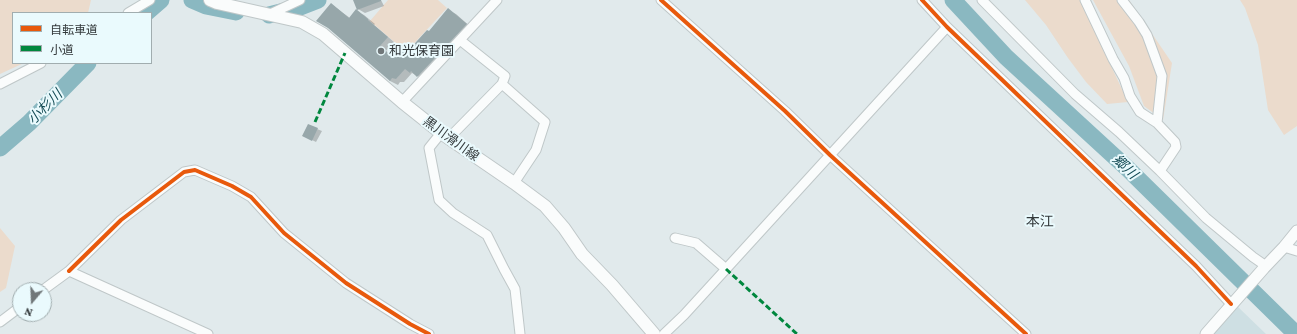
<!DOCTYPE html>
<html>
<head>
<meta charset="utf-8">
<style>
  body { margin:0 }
  #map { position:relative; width:1297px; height:334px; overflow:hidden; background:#e1eaec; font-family:"Crimson Pro","Noto Sans JP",serif }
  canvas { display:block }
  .legend { position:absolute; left:12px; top:12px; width:140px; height:52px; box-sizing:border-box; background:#eafafd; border:1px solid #a1adaf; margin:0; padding:5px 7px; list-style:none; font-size:12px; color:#33393b }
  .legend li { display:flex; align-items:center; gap:8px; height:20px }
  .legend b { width:20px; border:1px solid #a1adaf }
  .north { position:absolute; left:12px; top:282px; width:40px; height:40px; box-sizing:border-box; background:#eafafd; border:1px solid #a1adaf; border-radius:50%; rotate:199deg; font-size:11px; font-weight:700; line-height:16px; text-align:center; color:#33393b }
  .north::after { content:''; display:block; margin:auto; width:14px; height:18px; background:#707779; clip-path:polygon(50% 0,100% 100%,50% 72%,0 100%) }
</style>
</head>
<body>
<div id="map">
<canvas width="1297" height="334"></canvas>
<ul class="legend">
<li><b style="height:5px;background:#e8590c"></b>自転車道</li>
<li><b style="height:5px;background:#00873e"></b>小道</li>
</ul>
<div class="north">N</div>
</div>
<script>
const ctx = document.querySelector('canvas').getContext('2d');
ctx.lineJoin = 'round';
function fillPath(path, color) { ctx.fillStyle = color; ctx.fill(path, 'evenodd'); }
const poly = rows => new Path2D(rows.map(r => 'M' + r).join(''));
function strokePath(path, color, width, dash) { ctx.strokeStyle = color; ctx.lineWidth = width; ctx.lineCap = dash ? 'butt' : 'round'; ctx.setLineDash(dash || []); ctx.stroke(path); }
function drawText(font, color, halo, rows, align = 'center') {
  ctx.font = font + ' "Crimson Pro","Noto Sans JP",serif'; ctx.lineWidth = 4; ctx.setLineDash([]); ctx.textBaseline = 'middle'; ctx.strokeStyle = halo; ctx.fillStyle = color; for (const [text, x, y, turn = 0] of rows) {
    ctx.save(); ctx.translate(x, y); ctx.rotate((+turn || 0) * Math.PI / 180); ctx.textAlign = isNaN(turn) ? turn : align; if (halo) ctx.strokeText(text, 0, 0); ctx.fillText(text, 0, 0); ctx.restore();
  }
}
const built = poly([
  [1237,306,1266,334,1212,334]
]);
const green = poly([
  [0,0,91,0,88,13,13,13,13,63,24,63,0,74],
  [388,0,438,0,447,8,406,52,370,21],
  [1025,0,1080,0,1128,102,1107,104,1086,82,1068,58,1046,25],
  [1093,0,1129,0,1172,63,1163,120,1144,106,1129,66],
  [1240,0,1297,0,1297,126,1284,135,1268,110,1258,45,1245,8],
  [0,228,15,246,6,288,0,292]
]);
const shadow = poly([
  [355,0,381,0,384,6,365,13,358,9],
  [331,4,350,18,356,11,364,15,375,24,374,25,394,42,386,51,394,58,401,50,407,53,430,32,448,10,456,14,473,29,425,80,412,73,404,82,400,82,398,85,390,81],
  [317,129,322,131,316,142,308,138]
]);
const river = poly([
  [192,0,206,6,236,12],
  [953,0,1006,57,1128,169,1296,334],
  [146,13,161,0],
  [269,15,300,7,318,0],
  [0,148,29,123,88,63]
]);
const building = poly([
  [353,0,381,0,381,1,357,10],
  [331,3,349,18,356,9,368,19,368,20,388,37,380,46,393,57,400,48,406,53,427,30,429,31,448,8,467,24,417,77,411,71,410,73,405,69,396,79,392,78,390,81,328,28,316,21],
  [308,124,318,128,312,141,302,136]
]);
const minor = poly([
  [661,0,785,111,830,155,1026,334],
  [922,0,947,27,1196,266,1231,304],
  [982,0,1075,94,1119,132,1160,171],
  [1085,0,1113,59,1124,78,1130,96,1140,112,1157,123],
  [1122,0,1139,22,1147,35,1162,76,1157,123,1175,142,1176,147,1160,171,1206,218,1253,257,1266,266],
  [128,13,150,0],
  [270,14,300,0],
  [0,84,41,63],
  [502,84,545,122,536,150,514,183],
  [402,102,497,0],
  [441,133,429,148,439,200,453,213,487,235,504,269,515,289,520,334],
  [448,139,502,84,505,76,460,40],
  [675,238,696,243,726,269],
  [1284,247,1297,251],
  [69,271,121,220,184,172,195,170,232,186,251,197,284,233,346,283,410,324,429,334],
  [43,290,69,271,208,334],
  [0,322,20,307],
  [664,334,684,315,947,27]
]);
const tertiary = poly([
  [1206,334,1264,268,1284,247,1297,231]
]);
const secondary = poly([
  [210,0,217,3,302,22,323,34,402,102,441,133,514,183,545,206,564,228,582,254,612,285,654,334]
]);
const quiet = poly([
  [315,122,345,53],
  [726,269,797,334]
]);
const cycleway = poly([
  [661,0,785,111,830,155,1026,334],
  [922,0,947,27,1196,266,1231,304],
  [69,271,121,220,184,172,195,170,232,186,251,197,284,233,346,283,410,324,429,334]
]);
const markers = [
  [381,51,4,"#707779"]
];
const poiNames = [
  ["和光保育園",389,51]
];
const streetNames = [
  ["黒川滑川線",451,139,36]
];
const waterNames = [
  ["小杉川",45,107,-45],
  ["郷川",1125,167,43]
];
const neighbourhoodNames = [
  ["本江",1040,222]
];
fillPath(built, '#cedfe3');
fillPath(green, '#ebdbcc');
fillPath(shadow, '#0003');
strokePath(river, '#8ab8c1', 17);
fillPath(building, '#97a7aa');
strokePath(minor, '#bfc7c8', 11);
strokePath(tertiary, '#bfc7c8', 13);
strokePath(secondary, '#bfc7c8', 14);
strokePath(minor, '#fafcfc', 9);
strokePath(tertiary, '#fafcfc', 11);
strokePath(secondary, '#fafcfc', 12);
strokePath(quiet, '#00873e', 3, [6, 3]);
strokePath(cycleway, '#e8590c', 4);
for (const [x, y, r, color] of markers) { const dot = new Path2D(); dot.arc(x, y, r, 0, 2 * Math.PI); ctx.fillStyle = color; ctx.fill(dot); strokePath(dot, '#eafafd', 1.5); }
drawText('13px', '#33393b', '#eafafd', poiNames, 'left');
drawText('13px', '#33393b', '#eafafd', streetNames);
drawText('italic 14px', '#144b55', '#eafafd', waterNames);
drawText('14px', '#33393b', '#eafafd', neighbourhoodNames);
</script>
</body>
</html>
